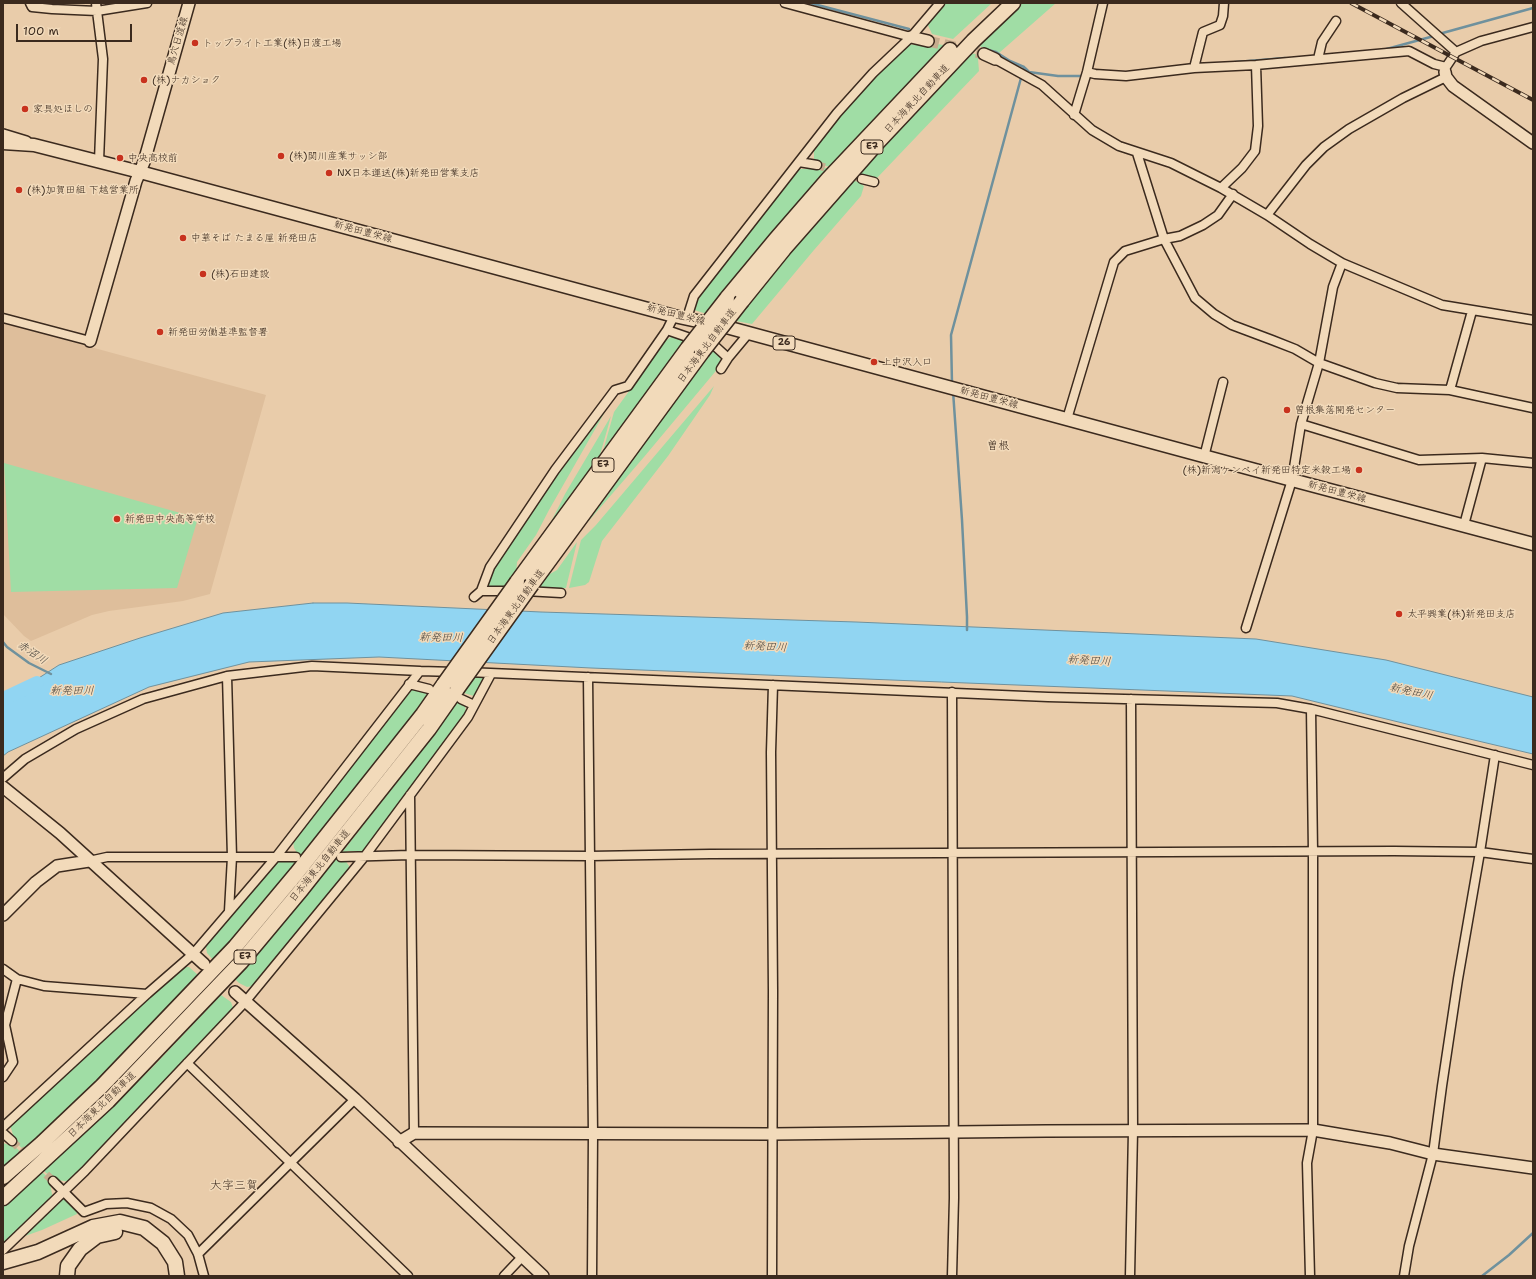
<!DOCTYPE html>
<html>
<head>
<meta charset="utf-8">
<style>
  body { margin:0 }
  #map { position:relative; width:1536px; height:1279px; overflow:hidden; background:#e9ccaa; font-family:"Shantell Sans",sans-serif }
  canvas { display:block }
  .frame { position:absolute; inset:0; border:4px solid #3b2a1e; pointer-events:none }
  .scale { position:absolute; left:16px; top:24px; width:116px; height:18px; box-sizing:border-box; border:2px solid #3b2a1e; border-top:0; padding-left:5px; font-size:12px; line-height:14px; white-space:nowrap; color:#3b2a1e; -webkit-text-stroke:3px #f2daba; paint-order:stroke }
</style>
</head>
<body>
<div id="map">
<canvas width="1536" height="1279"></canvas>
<div class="frame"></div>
<div class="scale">100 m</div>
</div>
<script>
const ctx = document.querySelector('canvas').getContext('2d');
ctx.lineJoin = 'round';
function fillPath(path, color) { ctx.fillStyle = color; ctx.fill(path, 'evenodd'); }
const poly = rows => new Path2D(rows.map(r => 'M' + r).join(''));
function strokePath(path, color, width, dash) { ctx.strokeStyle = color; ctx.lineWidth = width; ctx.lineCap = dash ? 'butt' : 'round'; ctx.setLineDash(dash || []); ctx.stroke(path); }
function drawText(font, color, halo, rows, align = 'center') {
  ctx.font = font + ' "Shantell Sans","Klee One",sans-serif'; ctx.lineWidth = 3; ctx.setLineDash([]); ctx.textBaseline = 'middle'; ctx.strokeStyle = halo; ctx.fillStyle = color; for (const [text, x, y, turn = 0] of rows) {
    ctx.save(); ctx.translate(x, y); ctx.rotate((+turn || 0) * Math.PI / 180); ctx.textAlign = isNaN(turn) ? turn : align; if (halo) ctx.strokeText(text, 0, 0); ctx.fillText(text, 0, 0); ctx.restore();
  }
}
const built = poly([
  [3,323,266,395,210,594,183,601,109,611,92,615,31,641,24,636,3,614]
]);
const green = poly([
  [944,3,992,3,953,39,932,34,926,21],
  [1020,3,1056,3,999,53,976,45],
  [927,42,943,45,945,48,830,167,814,163,814,148,845,110,907,44,926,46],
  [969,53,982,55,978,59,979,71,876,179,862,174,855,174],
  [814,164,829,169,707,314,694,310,696,304,705,288,796,169,810,169,814,167],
  [853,177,865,181,859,182,864,186,861,196,814,250,752,324,736,321],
  [678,336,688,339,603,451,614,412,665,341,671,337],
  [712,348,719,354,721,361,720,366,644,457,587,523],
  [714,386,710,395,668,456,602,541,589,582,585,585,569,588,581,540,596,525],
  [614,396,549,510,536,535,517,562,516,575,505,587,488,588,487,585,490,573,520,530,537,501],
  [611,416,600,455,551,522,565,494],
  [4,463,198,518,177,588,11,592],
  [577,542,566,588,538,588,548,575,557,570],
  [476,674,486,677,477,697,464,693],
  [414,687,428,692,421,704,338,813,302,856,295,855,296,851,294,848,293,840,294,836,317,811],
  [458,700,463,701,465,706,466,712,464,717,370,844,364,851,348,851,340,855,405,772],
  [301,858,258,910,214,961,207,953,206,947,207,942,279,860],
  [337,858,345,858,345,860,349,866,349,870,260,979,252,986,247,987,239,983,235,979],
  [183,967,189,967,198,975,199,977,114,1067,44,1133,24,1150,13,1140,14,1138,10,1125,136,1006],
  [221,995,231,1002,233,1008,232,1014,70,1182,58,1180,55,1177,53,1179,44,1171,150,1070],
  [3,1143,9,1145,11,1143,22,1153,3,1168],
  [42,1172,52,1181,50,1183,53,1200,3,1246,3,1206],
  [62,1197,64,1197,76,1207,77,1214,42,1230,25,1236]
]);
const water = poly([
  [313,603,347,603,541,612,856,622,1256,639,1386,660,1533,697,1533,754,1419,727,1292,696,591,668,379,657,249,662,149,687,8,752,3,756,3,701,59,665,140,638,223,613,313,603]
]);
const stream = poly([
  [810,3,909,29],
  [1439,34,1533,8],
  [988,50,996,52,1010,61,1024,67,1029,72,1058,76,1084,76],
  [1383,50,1434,36],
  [1224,63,1285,58],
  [952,384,951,335,1024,67],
  [953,391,962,520,967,617,967,630],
  [3,642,7,647,29,663,51,674],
  [1482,1276,1509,1255,1533,1233]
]);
const river = poly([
  [3,699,37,683]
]);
const streetTunnel = poly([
  [817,165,862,179],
  [12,1141,53,1181]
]);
const secondaryTunnel = poly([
  [928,41,984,54]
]);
const street = poly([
  [30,3,32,7,52,9,97,11,147,3],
  [96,3,103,59,99,161],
  [785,3,911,37],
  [1401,3,1456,52],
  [995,59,1042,85,1092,130,1119,146,1171,163,1221,188,1267,215,1310,244,1342,263,1442,305,1533,320],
  [1318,59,1322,42,1336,21],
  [1194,68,1203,32,1220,25,1223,16,1224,3],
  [1445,71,1446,67,1456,52,1481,41,1533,27],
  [1087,72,1095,74,1126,76,1194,68,1256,65,1409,51,1434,64,1446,67],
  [1074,115,1087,72,1103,3],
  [1137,153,1164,239,1195,298,1214,314,1232,325,1272,340,1295,349,1319,363,1375,383,1397,388,1450,390,1533,408],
  [799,162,817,165],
  [862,179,874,182],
  [1221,188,1242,168,1255,151,1258,126,1256,65],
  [1267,215,1306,165,1324,147,1349,129,1403,98,1446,77],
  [3,318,90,341],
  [687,318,694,296,837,113,873,73,911,37,940,3],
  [667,330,716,347,728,358],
  [721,369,728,358,748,334],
  [1450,390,1472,311],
  [1067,419,1114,262,1125,251,1164,239,1180,236,1203,225,1218,215,1233,194],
  [1301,424,1419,460,1482,458,1533,463],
  [1204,457,1223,382],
  [1464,525,1482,458],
  [481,591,512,591],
  [525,591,561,593],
  [474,597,481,591,490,567,555,470,615,390,628,386,667,330,674,316],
  [1246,628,1292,480,1301,424,1319,363,1333,287,1342,263],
  [467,672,1048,697,1277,703,1311,709,1533,765],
  [227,676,232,857,229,911],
  [588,677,593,1134,592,1276],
  [409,684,429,689],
  [952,692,954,1198,952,1276],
  [461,699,474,705],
  [3,778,25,759,76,729,143,699,227,676,312,666,420,671],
  [410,795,414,1133],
  [341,857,410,855,590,856,710,854,1394,851,1480,852,1533,859],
  [89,861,107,857,296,857],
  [3,969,17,979,44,986,147,994],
  [187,1063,408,1276],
  [3,1077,13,1062,5,1025,17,979],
  [3,1127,147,994,193,954,276,857,420,671,455,672],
  [3,1133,12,1141],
  [53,1181,84,1212,106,1204,127,1203,151,1208,171,1219,188,1235,198,1254,204,1276],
  [3,1250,85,1171,245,1002,365,856,468,717,491,674],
  [198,1254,355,1099],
  [504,1276,522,1257],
  [772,1276,773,991,771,752,773,685],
  [1130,1276,1133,1131,1131,699],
  [1310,1276,1307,1163,1313,1130,1313,852,1311,709],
  [1404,1276,1409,1246,1433,1154,1442,1086,1458,979,1480,852,1495,755]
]);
const secondary = poly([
  [911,37,928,41],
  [984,54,995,59],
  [1445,72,1446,77,1453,86,1533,143],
  [3,135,26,142],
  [90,341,136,181,144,162,189,3],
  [3,787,60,833,204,964],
  [3,915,36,882,57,866,89,861],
  [235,992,355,1099,543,1276],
  [399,1142,414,1133,772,1134,1046,1131,1313,1130,1390,1143,1433,1154,1533,1168]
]);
const primary = poly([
  [3,143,34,145,140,172,674,316,730,328,1292,480,1533,544]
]);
const highway = poly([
  [727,298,776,239,828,179,950,50],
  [742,301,784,249,878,142,973,41,1013,3],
  [517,582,688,348],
  [532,584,702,352],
  [3,1177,41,1144,102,1086,235,947,296,874,423,714,444,684],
  [3,1198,108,1101,241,962,302,889,429,729,457,689],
  [3,1262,38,1252,93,1227,120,1222,144,1228,163,1243,175,1262,177,1276],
  [67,1276,68,1266,80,1249,97,1236,115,1232]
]);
const rail = poly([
  [1351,3,1533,100]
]);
const highwayBridge = poly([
  [688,348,727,298],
  [702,352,742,301],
  [444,684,517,582],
  [457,689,532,584]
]);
const markers = [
  [195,43,4,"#c8321e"],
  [144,80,4,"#c8321e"],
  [25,109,4,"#c8321e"],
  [281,156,4,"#c8321e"],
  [120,158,4,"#c8321e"],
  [329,173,4,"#c8321e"],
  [19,190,4,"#c8321e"],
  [183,238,4,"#c8321e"],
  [203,274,4,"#c8321e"],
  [160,332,4,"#c8321e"],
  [874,362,4,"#c8321e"],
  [1287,410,4,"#c8321e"],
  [1359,470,4,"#c8321e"],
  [117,519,4,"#c8321e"],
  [1399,614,4,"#c8321e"]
];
const shields = [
  [872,147,22],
  [784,343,22],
  [603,465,22],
  [245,957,22]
];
const shieldNames = [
  ["E7",872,147],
  ["26",784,343],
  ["E7",603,465],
  ["E7",245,957]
];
const streetNames = [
  ["鳥穴日渡線",178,41,-74],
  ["日本海東北自動車道",917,99,-47],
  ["新発田豊栄線",363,232,15],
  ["新発田豊栄線",676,315,14],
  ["日本海東北自動車道",707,346,-53],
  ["新発田豊栄線",989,398,15],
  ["新発田豊栄線",1337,492,15],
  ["日本海東北自動車道",516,607,-54],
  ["日本海東北自動車道",320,866,-51],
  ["日本海東北自動車道",102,1105,-44]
];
const poiNames = [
  ["トップライト工業(株)日渡工場",203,43],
  ["(株)ナカショク",152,80],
  ["家具処ほしの",33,109],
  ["(株)関川産業サッシ部",289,156],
  ["中央高校前",128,158],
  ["NX日本運送(株)新発田営業支店",337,173],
  ["(株)加賀田組 下越営業所",27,190],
  ["中華そば たまる屋 新発田店",191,238],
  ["(株)石田建設",211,274],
  ["新発田労働基準監督署",168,332],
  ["上中沢入口",882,362],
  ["曽根集落開発センター",1295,410],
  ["(株)新潟ケンベイ新発田特定米穀工場",1351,470,"right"],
  ["新発田中央高等学校",125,519],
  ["太平興業(株)新発田支店",1407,614]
];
const neighbourhoodNames = [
  ["曽根",998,446]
];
const waterNames = [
  ["新発田川",441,638,1],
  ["新発田川",765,647,3],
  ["赤沼川",32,653,34],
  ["新発田川",1089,661,3],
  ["新発田川",72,691],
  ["新発田川",1411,692,12]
];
const quarterNames = [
  ["大字三賀",234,1186]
];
fillPath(built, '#debe9b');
fillPath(green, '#a0dda5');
fillPath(water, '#91d5f2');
strokePath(water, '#6f919d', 1);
strokePath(stream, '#6f919d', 2.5);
strokePath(river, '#91d5f2', 14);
strokePath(streetTunnel, '#c6ac8e', 8, [8, 4]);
strokePath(secondaryTunnel, '#c6ac8e', 11, [11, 5.5]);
strokePath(street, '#3b2a1e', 11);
strokePath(secondary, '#3b2a1e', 14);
strokePath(primary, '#3b2a1e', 15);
strokePath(highway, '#3b2a1e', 17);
strokePath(street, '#f2daba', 8);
strokePath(secondary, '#f2daba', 11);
strokePath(primary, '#f2daba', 12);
strokePath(highway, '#f2daba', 14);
strokePath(rail, '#3b2a1e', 4);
strokePath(rail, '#f2daba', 2.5, [8]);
strokePath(highwayBridge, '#3b2a1e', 17, []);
strokePath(highwayBridge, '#f2daba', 14);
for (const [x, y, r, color] of markers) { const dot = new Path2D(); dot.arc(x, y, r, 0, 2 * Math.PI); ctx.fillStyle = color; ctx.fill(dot); strokePath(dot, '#f2daba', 1.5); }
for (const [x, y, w] of shields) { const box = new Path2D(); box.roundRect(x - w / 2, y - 7, w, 14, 3); ctx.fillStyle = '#f2daba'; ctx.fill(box); strokePath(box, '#3b2a1e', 1); }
drawText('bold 9px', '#3b2a1e', null, shieldNames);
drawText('10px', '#3b2a1e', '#f2daba', streetNames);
drawText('10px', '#3b2a1e', '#f2daba', poiNames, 'left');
drawText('11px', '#3b2a1e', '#f2daba', neighbourhoodNames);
drawText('italic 11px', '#48443e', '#f2daba', waterNames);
drawText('12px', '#3b2a1e', '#f2daba', quarterNames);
</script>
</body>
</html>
